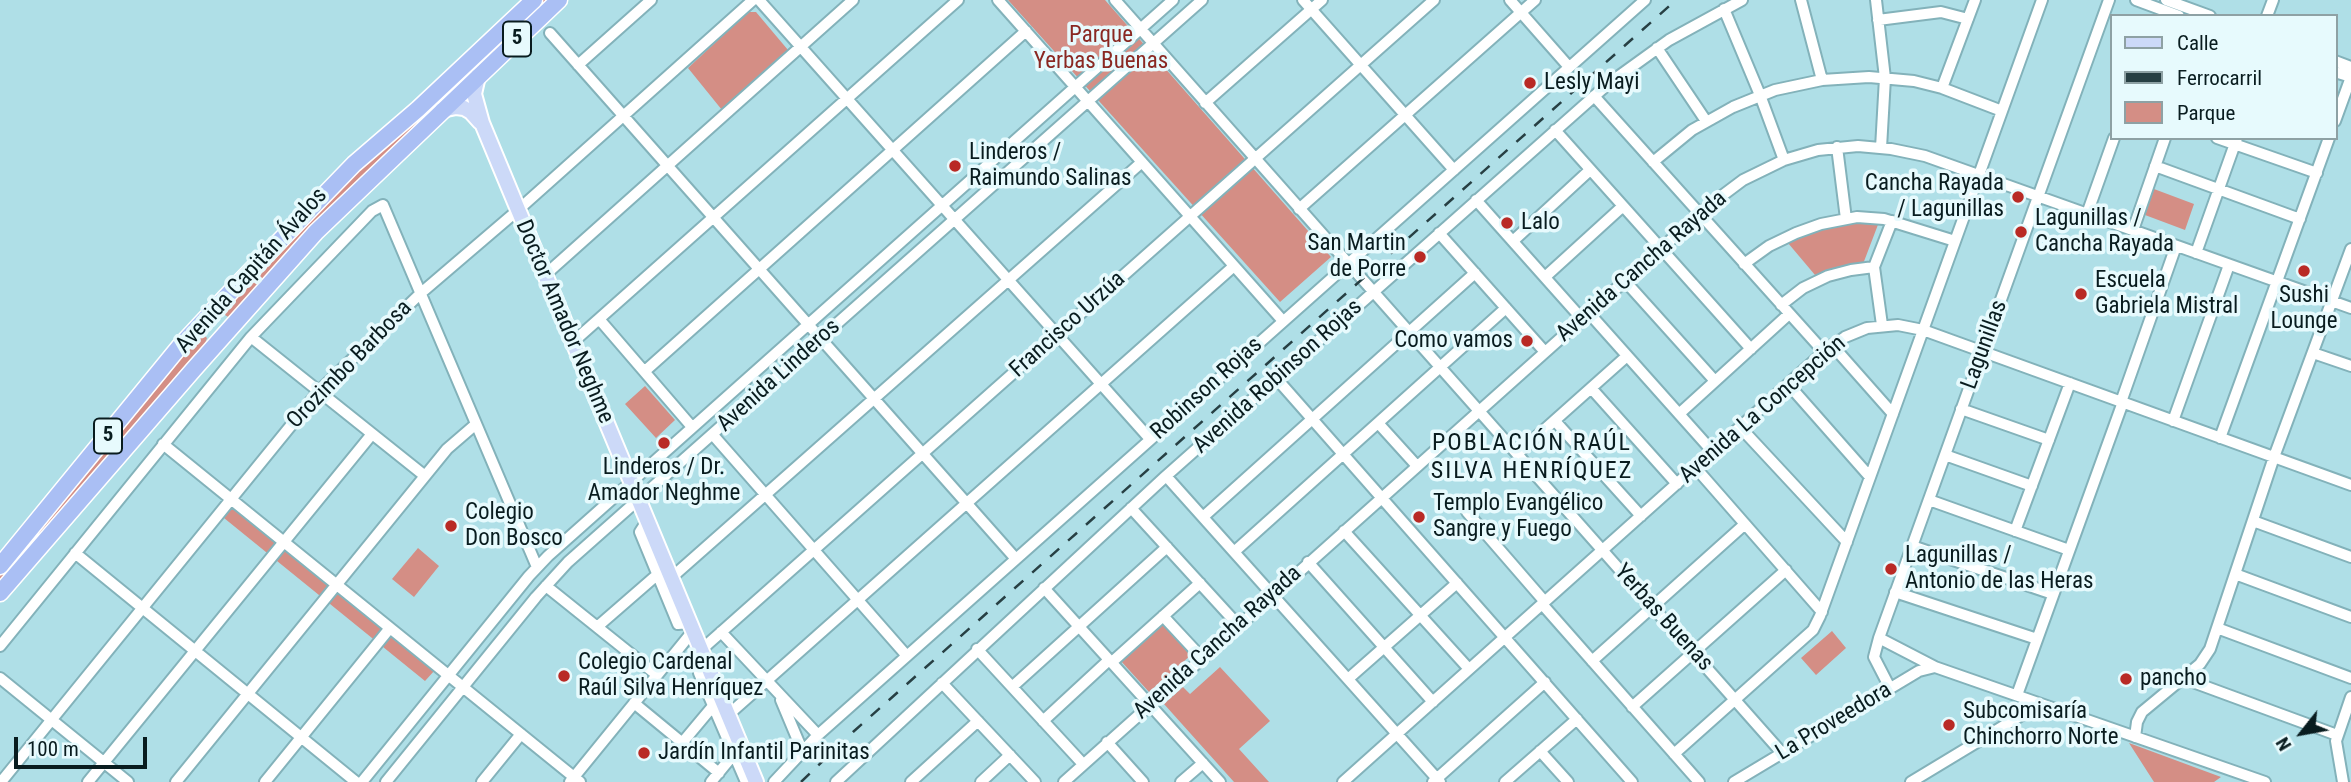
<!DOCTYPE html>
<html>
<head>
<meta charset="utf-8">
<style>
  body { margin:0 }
  #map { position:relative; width:2351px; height:782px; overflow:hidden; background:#afdfe7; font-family:"Roboto Condensed",sans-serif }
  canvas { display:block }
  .legend { position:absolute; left:2110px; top:14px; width:228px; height:126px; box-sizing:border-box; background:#e7fafd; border:2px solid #8ea1a4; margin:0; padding:9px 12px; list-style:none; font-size:21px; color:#091c1f }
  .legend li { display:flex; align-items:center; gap:14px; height:35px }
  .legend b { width:35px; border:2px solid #8ea1a4 }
  .north { position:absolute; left:2267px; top:698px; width:70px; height:70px; -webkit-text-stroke:5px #e7fafd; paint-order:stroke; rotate:239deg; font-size:19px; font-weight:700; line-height:28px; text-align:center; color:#091c1f }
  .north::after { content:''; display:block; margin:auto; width:24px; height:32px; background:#091c1f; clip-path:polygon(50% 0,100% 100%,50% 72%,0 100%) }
  .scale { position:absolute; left:14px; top:737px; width:133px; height:32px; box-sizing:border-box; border:4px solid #091c1f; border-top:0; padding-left:9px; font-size:21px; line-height:24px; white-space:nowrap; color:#091c1f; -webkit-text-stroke:5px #e7fafd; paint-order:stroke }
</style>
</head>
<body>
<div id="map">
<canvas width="2351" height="782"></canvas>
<ul class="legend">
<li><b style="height:9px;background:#ccd9f8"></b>Calle</li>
<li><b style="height:9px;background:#273f43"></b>Ferrocarril</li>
<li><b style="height:19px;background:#d48e85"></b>Parque</li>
</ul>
<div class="north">N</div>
<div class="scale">100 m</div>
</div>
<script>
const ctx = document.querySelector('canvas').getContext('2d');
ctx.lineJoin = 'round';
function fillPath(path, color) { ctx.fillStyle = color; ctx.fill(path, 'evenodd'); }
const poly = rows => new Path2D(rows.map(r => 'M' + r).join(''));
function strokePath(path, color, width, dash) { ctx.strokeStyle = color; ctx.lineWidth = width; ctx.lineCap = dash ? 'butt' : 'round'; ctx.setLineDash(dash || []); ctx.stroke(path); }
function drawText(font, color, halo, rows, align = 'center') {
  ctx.font = font + ' "Roboto Condensed",sans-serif'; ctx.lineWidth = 7; ctx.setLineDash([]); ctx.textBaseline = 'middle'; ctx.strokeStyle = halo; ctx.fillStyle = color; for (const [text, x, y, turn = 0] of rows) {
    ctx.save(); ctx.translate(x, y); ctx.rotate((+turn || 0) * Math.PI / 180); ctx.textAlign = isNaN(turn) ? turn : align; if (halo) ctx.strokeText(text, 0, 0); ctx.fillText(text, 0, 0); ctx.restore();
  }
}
const green = poly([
  [540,0,554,0,230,318,225,315,226,308,277,254,305,220],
  [1008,0,1105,0,1331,257,1280,302],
  [748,12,756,12,788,50,722,110,688,68],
  [2154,189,2194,204,2185,230,2145,215],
  [1850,221,1879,222,1863,264,1840,268,1815,275,1788,243,1816,231],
  [202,333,207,338,205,344,161,394,130,436,0,589,0,576,165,372],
  [645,386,675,420,656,438,625,404],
  [233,507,435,670,425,681,224,518],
  [418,548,439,566,414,597,392,579],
  [1163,622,1191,655,1149,692,1120,660],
  [1832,631,1846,648,1816,675,1801,658],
  [1220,667,1270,721,1239,749,1269,782,1234,782,1164,704,1183,687,1190,694],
  [2129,743,2221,777,2214,782,2154,782]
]);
const minor = poly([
  [759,0,1150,439],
  [998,0,1283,321],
  [1115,0,1782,753],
  [1303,0,1454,170],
  [1510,0,1569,67],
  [1801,0,1822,80],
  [1876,0,1885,78,1881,148],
  [2136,0,2179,16],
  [2166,0,2210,16],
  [1724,9,1760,95,1784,160],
  [2267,16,2273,0],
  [1878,20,1941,12,1968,19],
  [550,33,1016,559],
  [1657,48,1706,121],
  [2335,61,2351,67],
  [578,65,651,0],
  [2335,72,2351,77,2335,121],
  [1942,88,1975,0],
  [1594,96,1824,352],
  [1205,103,1322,0],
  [1555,130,1751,349],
  [2217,138,2317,173],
  [1837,147,1846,219],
  [1653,162,1692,130,1733,107,1775,90,1822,80,1869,77,1914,81,1942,88,2002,111],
  [2155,166,2300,219],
  [1476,200,1582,319],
  [1299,209,1535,0],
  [2087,214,2114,138],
  [2133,230,2165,138],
  [1439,233,1545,352],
  [1513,241,1590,170],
  [2196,253,2237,138],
  [1744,264,1769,246,1796,233,1821,224,1857,217,1884,219,1955,241],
  [545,275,853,0],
  [1545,277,1623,206],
  [1625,281,1715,381],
  [1781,305,1803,288,1828,276,1851,270,1874,267],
  [1589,313,1713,452],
  [599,319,692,427],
  [1882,325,1874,267,1892,221],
  [251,337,425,476],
  [573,342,958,0],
  [1832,345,1893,414],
  [2313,353,2351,366],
  [645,371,1026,31],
  [1276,378,1632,782],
  [1788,384,1870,477],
  [1591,388,1677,484],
  [2121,402,2176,246],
  [1961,409,2049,440],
  [1679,414,1789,314],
  [1555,421,1641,516],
  [2173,421,2229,265],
  [1378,423,1417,466],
  [1740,427,1847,542],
  [713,435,907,656],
  [2220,438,2329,138],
  [163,444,580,782],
  [1517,454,1627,356],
  [1945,455,2032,486],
  [1695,467,1822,612],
  [1166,476,1440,782],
  [1929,500,2069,550],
  [1131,508,1238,625],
  [1467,512,1545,602],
  [1203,517,1475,273],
  [647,521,640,532,678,624,690,623],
  [2253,521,2351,557],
  [1344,531,1469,669],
  [2015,531,2070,383],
  [1912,546,2053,594],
  [1234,552,1506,308],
  [75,553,356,782],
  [1308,562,1433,702],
  [2235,574,2351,617],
  [671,578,1142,162],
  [546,586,657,675],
  [1044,588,1220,782],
  [1895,592,2037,639],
  [1542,604,1699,782],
  [1163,616,1202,658],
  [597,627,658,574],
  [2217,628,2351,678],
  [721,632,818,735],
  [1879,638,1935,667,2265,782],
  [0,646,251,337,372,211,383,205,537,567],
  [977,649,1083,764],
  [701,650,1434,0],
  [1592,661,1745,524],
  [1112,662,1200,583],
  [707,664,699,673,746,782],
  [0,678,128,782],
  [2182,678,2337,735],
  [1348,679,1457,583],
  [942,683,1035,782],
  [1012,687,1167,547],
  [1890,688,1874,657,1879,638,2109,0],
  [2017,695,2123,402],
  [781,700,802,750],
  [634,703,719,773],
  [1632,707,1786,570],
  [728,715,1234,266],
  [1043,721,1109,660],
  [2135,737,2137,722,2142,712,2200,664,2210,649,2274,457,2351,249],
  [1107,742,1143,782],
  [682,743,713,706],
  [1540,751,1568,782],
  [1674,754,1813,630,1820,616,2042,0],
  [1,782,319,391,421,293,518,210,753,0],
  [88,782,372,434],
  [176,782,447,449,476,424],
  [265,782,390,628],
  [362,782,529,576,548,556,1173,0],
  [386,782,536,597,568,562,1202,0],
  [482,782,521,734],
  [570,782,693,631],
  [711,782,734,754],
  [774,782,818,735,1645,0],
  [836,782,1166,476,1608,84,1669,40,1742,0],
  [911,782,978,721],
  [981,782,1010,755],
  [1064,782,1711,204,1743,180,1784,160,1818,150,1858,146,1891,149,1925,156,2351,308],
  [1181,782,1203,763],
  [1343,782,1824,352,1845,337,1867,328,1898,325,1923,330,2351,485],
  [1433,782,1545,682],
  [1505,782,1577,719],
  [1734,782,1919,671,1935,667],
  [1911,782,2040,704],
  [2343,782,2336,741,2351,697]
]);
const major = poly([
  [478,76,474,94,482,123,756,782],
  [442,110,456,107,464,108,471,112,480,122]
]);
const highway = poly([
  [0,566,180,346,238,284,354,164,418,109,534,0],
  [0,593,194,369,316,232,559,0]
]);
const rail = poly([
  [801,782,853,732,1676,0]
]);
const markers = [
  [1530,83,7,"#b92a25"],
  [955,166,7,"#b92a25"],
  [2018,197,7,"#b92a25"],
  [1507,223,7,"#b92a25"],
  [2021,232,7,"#b92a25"],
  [1420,257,7,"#b92a25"],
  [2304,271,7,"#b92a25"],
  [2081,294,7,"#b92a25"],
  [1527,341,7,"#b92a25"],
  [664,443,7,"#b92a25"],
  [1419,517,7,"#b92a25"],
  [451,526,7,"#b92a25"],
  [1891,569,7,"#b92a25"],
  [564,676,7,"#b92a25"],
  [2126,679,7,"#b92a25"],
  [1949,725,7,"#b92a25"],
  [644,753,7,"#b92a25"]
];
const shields = [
  [517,39,28],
  [108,436,28]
];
const shieldNames = [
  ["5",517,39],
  ["5",108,436]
];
const parkNames = [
  ["Parque",1101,36],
  ["Yerbas Buenas",1101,62]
];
const poiNames = [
  ["Lesly Mayi",1544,83],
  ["Linderos /",969,153],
  ["Raimundo Salinas",969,179],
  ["Cancha Rayada",2004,184,"right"],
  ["/ Lagunillas",2004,210,"right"],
  ["Lagunillas /",2035,219],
  ["Cancha Rayada",2035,245],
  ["Lalo",1521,223],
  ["San Martin",1406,244,"right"],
  ["de Porre",1406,270,"right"],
  ["Escuela",2095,281],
  ["Gabriela Mistral",2095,307],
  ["Sushi",2304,296,"center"],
  ["Lounge",2304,322,"center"],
  ["Como vamos",1513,341,"right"],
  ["Linderos / Dr.",664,468,"center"],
  ["Amador Neghme",664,494,"center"],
  ["Templo Evangélico",1433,504],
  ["Sangre y Fuego",1433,530],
  ["Colegio",465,513],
  ["Don Bosco",465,539],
  ["Lagunillas /",1905,556],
  ["Antonio de las Heras",1905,582],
  ["Colegio Cardenal",578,663],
  ["Raúl Silva Henríquez",578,689],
  ["pancho",2140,679],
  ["Subcomisaría",1963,712],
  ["Chinchorro Norte",1963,738],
  ["Jardín Infantil Parinitas",658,753]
];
const streetNames = [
  ["Avenida Cancha Rayada",1642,267,-41],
  ["Avenida Capitán Ávalos",252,271,-48],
  ["Doctor Amador Neghme",564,322,67],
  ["Francisco Urzúa",1068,325,-42],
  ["Lagunillas",1985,345,-70],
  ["Orozimbo Barbosa",350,365,-46],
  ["Avenida Linderos",779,376,-42],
  ["Avenida Robinson Rojas",1278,377,-42],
  ["Robinson Rojas",1207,389,-42],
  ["Avenida La Concepción",1763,410,-41],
  ["Yerbas Buenas",1663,618,48],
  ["Avenida Cancha Rayada",1218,643,-42],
  ["La Proveedora",1834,722,-31]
];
const neighbourhoodNames = [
  ["POBLACIÓN RAÚL",1532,444],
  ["SILVA HENRÍQUEZ",1532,472]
];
fillPath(green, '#d48e85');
strokePath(minor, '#83b2ba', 14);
strokePath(major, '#fff', 18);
strokePath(highway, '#fff', 19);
strokePath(minor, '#fff', 10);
strokePath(major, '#ccd9f8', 14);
strokePath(highway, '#aabff4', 16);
strokePath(rail, '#273f43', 2.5, [12, 12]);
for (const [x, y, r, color] of markers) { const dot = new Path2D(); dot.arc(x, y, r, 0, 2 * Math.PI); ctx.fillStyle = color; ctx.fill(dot); strokePath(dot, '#e7fafd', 2.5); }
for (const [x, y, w] of shields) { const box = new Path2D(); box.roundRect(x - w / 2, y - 17.5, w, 35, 5); ctx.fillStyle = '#e7fafd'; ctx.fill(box); strokePath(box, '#091c1f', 2); }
drawText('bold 21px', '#091c1f', null, shieldNames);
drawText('23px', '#8a2822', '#e7fafd', parkNames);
drawText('23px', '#091c1f', '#e7fafd', poiNames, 'left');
drawText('23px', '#091c1f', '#e7fafd', streetNames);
ctx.letterSpacing = '2px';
drawText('24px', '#091c1f', '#e7fafd', neighbourhoodNames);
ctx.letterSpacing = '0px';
</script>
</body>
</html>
